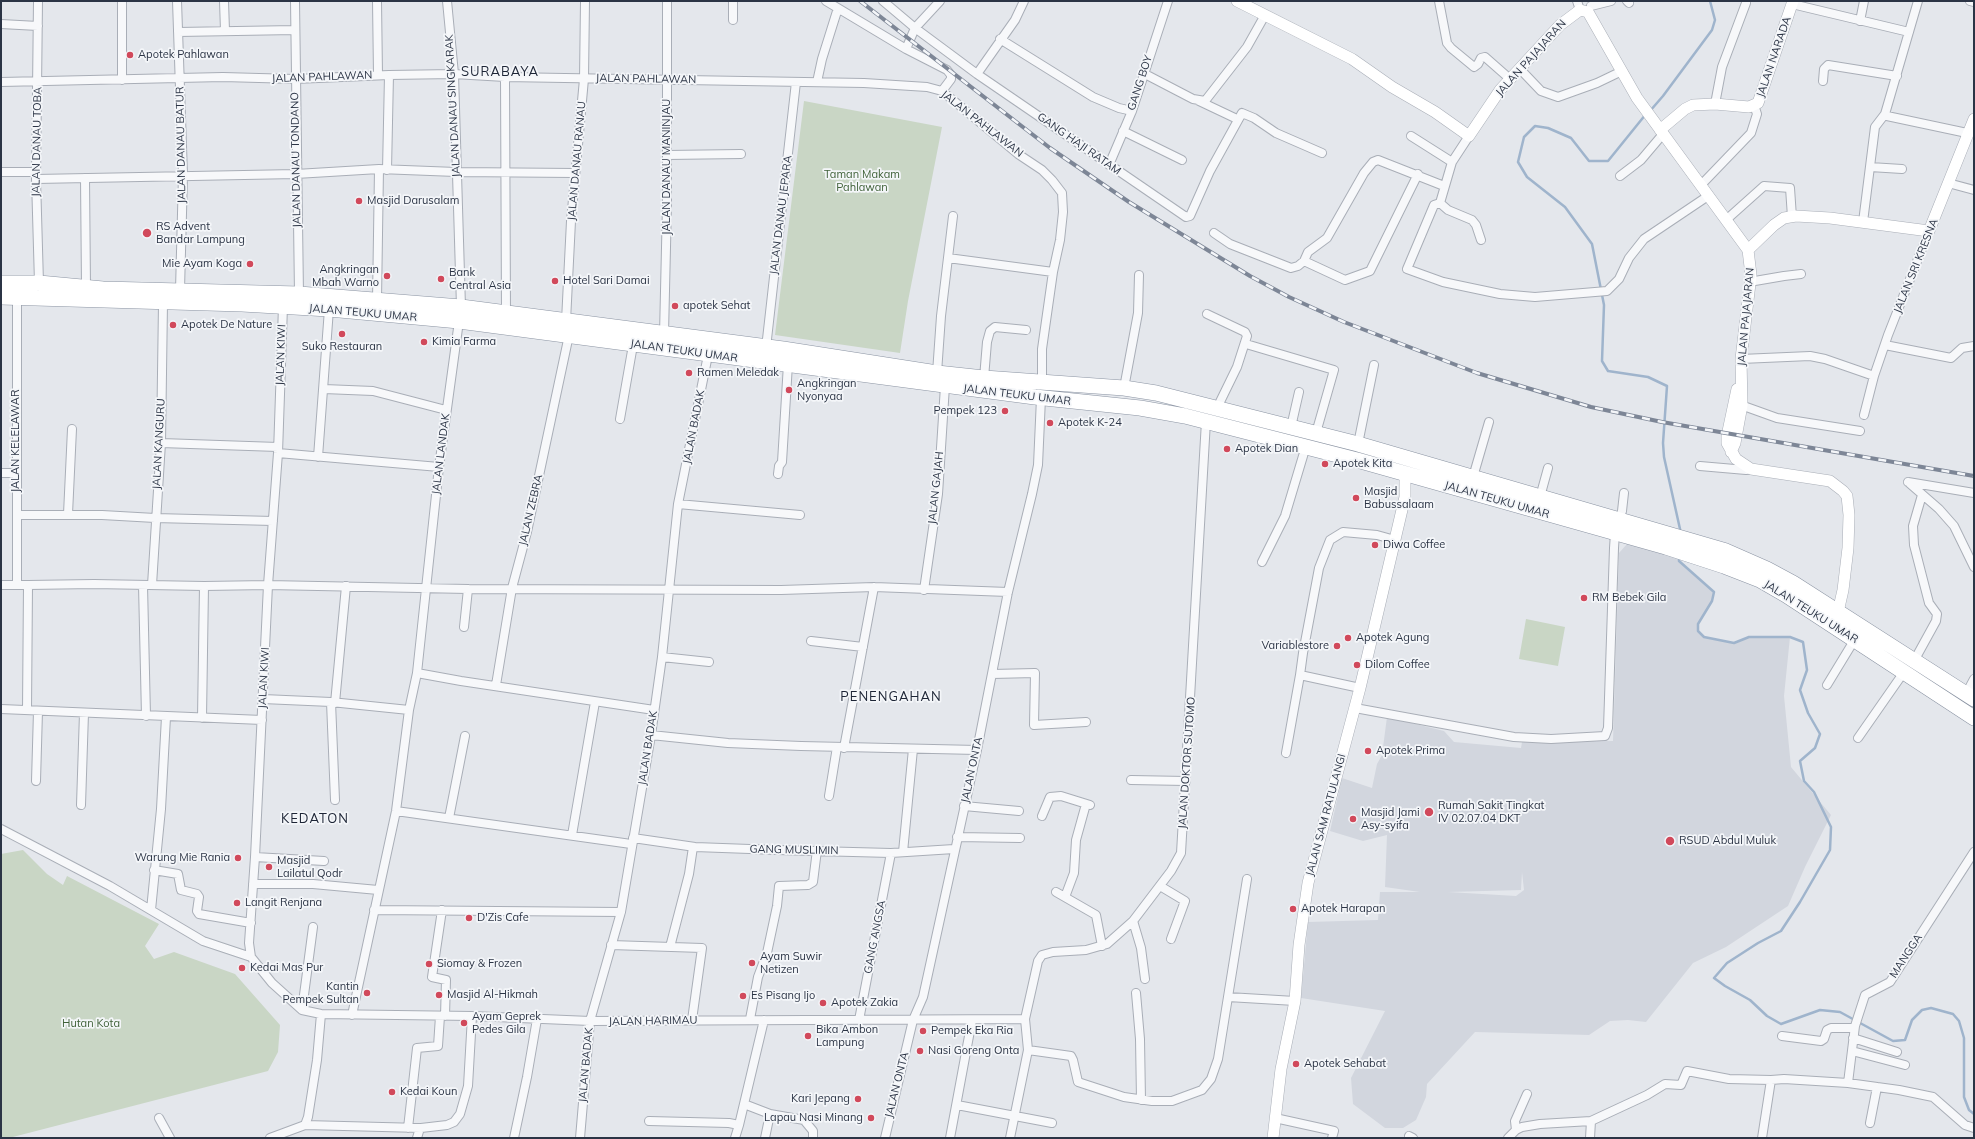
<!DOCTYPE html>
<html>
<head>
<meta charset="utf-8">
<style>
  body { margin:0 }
  #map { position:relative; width:1975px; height:1139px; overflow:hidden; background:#e4e7ec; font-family:Mulish,sans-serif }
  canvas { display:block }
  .frame { position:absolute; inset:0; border:2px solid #2b3445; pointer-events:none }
</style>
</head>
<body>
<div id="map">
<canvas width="1975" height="1139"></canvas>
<div class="frame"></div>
</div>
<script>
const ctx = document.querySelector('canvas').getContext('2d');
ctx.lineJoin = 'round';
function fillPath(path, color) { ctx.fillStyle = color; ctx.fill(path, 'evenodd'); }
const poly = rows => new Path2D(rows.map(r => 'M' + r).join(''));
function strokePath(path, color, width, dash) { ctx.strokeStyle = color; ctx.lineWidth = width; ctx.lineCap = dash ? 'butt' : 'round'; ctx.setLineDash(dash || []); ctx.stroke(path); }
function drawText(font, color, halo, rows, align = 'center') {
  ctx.font = font + ' Mulish,sans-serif'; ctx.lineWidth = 3.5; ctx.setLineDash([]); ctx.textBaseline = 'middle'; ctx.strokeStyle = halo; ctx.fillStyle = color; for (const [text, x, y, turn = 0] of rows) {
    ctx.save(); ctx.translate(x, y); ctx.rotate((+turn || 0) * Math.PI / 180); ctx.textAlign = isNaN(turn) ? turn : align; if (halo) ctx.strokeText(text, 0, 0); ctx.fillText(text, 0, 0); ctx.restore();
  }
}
const built = poly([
  [1627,544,1669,551,1714,592,1712,601,1698,624,1698,631,1704,637,1734,643,1749,637,1790,637,1784,696,1791,767,1831,815,1805,867,1788,906,1726,947,1693,963,1646,1022,1628,1020,1610,1021,1589,1035,1475,1032,1427,1084,1426,1097,1416,1120,1403,1128,1385,1128,1353,1104,1351,1078,1385,1011,1301,998,1308,922,1378,920,1380,892,1420,892,1385,887,1387,835,1363,841,1330,831,1342,778,1372,788,1377,764,1382,755,1387,717,1444,731,1454,742,1521,748,1522,742,1613,741,1619,553],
  [1522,872,1524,890,1516,896,1448,892,1521,890]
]);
const green = poly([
  [804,101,942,127,908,301,900,353,775,335],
  [1526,619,1565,627,1558,666,1519,659],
  [23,850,47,874,63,885,67,876,159,924,145,946,154,959,174,952,235,974,280,1025,278,1052,268,1071,9,1138,1,1138,1,854]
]);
const stream = poly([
  [1650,111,1663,96,1712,30,1715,20,1710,1],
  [1646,114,1608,161,1589,161,1571,138,1548,128,1535,126,1524,137,1518,162,1527,177,1565,207,1592,244,1604,305,1602,361,1608,371,1648,377,1667,386,1663,443,1664,457,1680,529],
  [1679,556,1679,561,1714,592,1712,601,1698,624,1698,631,1704,637,1734,643,1749,637,1790,637,1803,642,1807,670,1800,690,1808,713,1820,734,1815,748,1800,761,1804,781,1814,792,1831,827,1830,850,1800,902,1781,931,1758,943,1727,963,1714,978,1725,986,1750,1000,1767,1016,1781,1024,1820,1010,1840,1012,1893,1041,1905,1040,1912,1020,1922,1010,1931,1008,1953,1014,1959,1021,1964,1038,1964,1097,1969,1110,1974,1114]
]);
const street = poly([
  [38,1,36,179,39,283],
  [122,1,122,80],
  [177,1,183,175,180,290],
  [224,1,225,31],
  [295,1,299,294],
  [377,1,378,75],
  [447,1,454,74,461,307],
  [826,1,906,49,947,70,951,75,951,79,942,91],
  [883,1,915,28,977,74,1186,217,1190,216,1210,171,1242,113,1254,118,1276,133,1322,153],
  [1439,1,1447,43,1451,48,1474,67,1478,64,1481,58,1485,57,1510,79],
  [1577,1,1580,10],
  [1627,1,1629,3],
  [1970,1,1974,2],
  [1792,4,1909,32],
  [1591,6,1611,1],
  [733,20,733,1],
  [1860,21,1864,1],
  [1,24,38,26],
  [178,32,295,30],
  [1000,39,1093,97,1119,108,1132,111],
  [906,49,915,28,940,1],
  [1520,69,1541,91,1558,97,1597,83,1622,71],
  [1143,73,1193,99,1205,101,1247,47,1265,15],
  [977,74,1015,20,1024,1],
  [505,77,506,313],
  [1823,81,1824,69,1828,65,1897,76],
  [1,82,223,77,295,79,389,75,454,74,505,77,864,83,927,87,942,91,1018,154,1042,170,1052,180,1062,193,1063,212,1060,240,1053,272,1042,349,1042,382],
  [817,82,822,59,838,8],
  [1199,101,1237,119],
  [1715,104,1722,67,1746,3],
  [1885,114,1887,116,1967,133],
  [1123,131,1182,160],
  [1411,136,1452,162],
  [1469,136,1452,162,1440,203,1448,210,1472,220,1476,225,1481,240],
  [667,155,741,154],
  [1109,165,1132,111,1168,1],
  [1870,167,1902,169],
  [387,170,389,75],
  [1,172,36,172],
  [1620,176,1641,160,1663,134],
  [85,178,86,287],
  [36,179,296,174,379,169,456,172,575,173],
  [1948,183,1974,190],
  [1701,185,1751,133,1757,114,1754,105],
  [1440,203,1434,205,1407,269,1443,282,1500,294,1535,297,1607,291,1619,279,1629,258,1644,239,1708,196],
  [1726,220,1764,186,1790,188,1792,217],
  [1863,222,1875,127,1885,114,1918,1],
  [1214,233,1230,244,1291,268,1298,266,1304,261,1308,252,1327,238,1364,173,1373,162,1378,160,1444,186],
  [948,258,1053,272],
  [1304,261,1345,280,1370,271,1418,174],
  [1749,282,1784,276,1801,274],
  [17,297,17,585],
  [377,300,379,169],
  [283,306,278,453,268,585,255,857,249,943,251,957,272,983,302,1010,321,1014,472,1016,590,1021,1025,1019],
  [1207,314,1245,332,1247,336,1237,367,1217,408],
  [566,321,571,221,584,79,585,1],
  [664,334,667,204,667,1],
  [1246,344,1334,370,1316,433],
  [1885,345,1951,358,1962,348,1974,346],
  [766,348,796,82],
  [1741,359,1810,356,1825,359,1874,376],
  [937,373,941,316,953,216],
  [984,378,987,342,990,331,995,327,1026,330],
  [1124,388,1138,313,1139,275],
  [324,389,373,391,446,410],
  [1738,404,1777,418,1860,431],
  [1864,415,1874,376,1888,335,1929,231],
  [620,419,633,345],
  [1291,427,1299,392],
  [161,443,278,447],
  [1358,444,1374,365],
  [278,453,439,467],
  [318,457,329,309],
  [1700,466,1746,470,1751,469],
  [1,473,16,473],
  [778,474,779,466,782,462,788,364],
  [1473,477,1489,422],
  [1908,482,1939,509,1954,526,1974,567],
  [1908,482,1974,493],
  [1540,497,1548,468],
  [678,504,800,515],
  [68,514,72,429],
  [17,515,102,515,155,518,273,521],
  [1262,562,1285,516,1306,446],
  [1,585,28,585,27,710],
  [28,585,94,584,204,586,268,585,468,589,781,590,874,587,1008,592],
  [143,585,146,716],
  [152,585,161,443,163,303],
  [924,590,938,494,945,386],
  [464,627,468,589],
  [811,641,863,647],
  [662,657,709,662],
  [1914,661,1936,621,1937,614,1929,603,1914,545,1913,526,1922,495],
  [417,673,461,681,654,710],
  [992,674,1035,673,1034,725,1086,722],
  [496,685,512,588,527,532,569,335],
  [1827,685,1855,639],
  [1360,688,1300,675,1303,653,1319,568,1330,540,1343,532,1377,535,1395,540],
  [1966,694,1974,679],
  [263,699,331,702,409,710],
  [331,702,335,800],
  [335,703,346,586],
  [1355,708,1514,737,1551,739,1605,736,1608,728,1614,548,1615,533,1622,511,1624,493],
  [1,709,262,720],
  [202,718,204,586],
  [651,735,728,743,801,746,977,750],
  [1858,738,1904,672],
  [844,748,874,587],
  [1286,753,1300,675],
  [1131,780,1186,781],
  [36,781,38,711],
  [829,796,837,747],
  [81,805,84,713],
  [964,806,1019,811],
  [396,811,631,844],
  [1042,816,1050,797,1061,796,1090,805],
  [449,818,465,736],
  [1,829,110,886,203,941,251,957],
  [572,835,595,702],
  [957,837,1020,838],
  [633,838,695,847,777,850,891,853,954,849],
  [903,852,913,749],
  [255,857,324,861],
  [154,870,178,874,181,890,197,894,199,897,197,911,199,914,251,923],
  [253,884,313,884,378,890],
  [1160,886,1185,901,1171,939],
  [1056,892,1096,915,1102,946],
  [1065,897,1074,873,1076,840,1086,804],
  [151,910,161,809,166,717],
  [374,910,621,912],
  [442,910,432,977,446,980,445,1016],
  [1133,921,1141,948,1145,979],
  [611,945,702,948,692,1020],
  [670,947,689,874,693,847],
  [1136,993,1140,1039,1141,1100],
  [1228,997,1295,1001],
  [302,1010,313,927],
  [352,1015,396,811,409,710,417,673,439,467,459,321],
  [750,1019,758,977,767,953,777,906,779,886,808,885,813,882,817,850],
  [859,1020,891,853],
  [1782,1036,1821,1041,1824,1039,1827,1030,1831,1028,1854,1028],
  [1853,1038,1897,1052],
  [1028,1050,1071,1056,1073,1060,1078,1082,1124,1097,1152,1101,1172,1101,1202,1090,1211,1079,1218,1059,1247,879],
  [1852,1051,1905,1065],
  [1848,1083,1855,1026,1865,995,1890,982,1974,852],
  [744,1104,770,1114,804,1120,813,1131,813,1138],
  [957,1105,1052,1123],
  [159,1118,170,1138],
  [1275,1118,1334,1131,1332,1138],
  [649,1121,729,1123,739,1125,735,1138],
  [1870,1123,1877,1087],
  [305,1125,421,1128,447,1125,454,1122,460,1114,468,1086,472,1016],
  [739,1125,764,1020],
  [408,1128,417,1048,438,1046,440,1016],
  [1516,1130,1515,1121,1527,1094],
  [1409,1136,1413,1138],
  [270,1138,305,1125,308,1117,317,1060,321,1014],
  [417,1138,420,1128],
  [514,1138,527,1077,537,1019],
  [580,1138,590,1021,621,912,651,735,662,657,678,504,708,355],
  [765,1138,770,1114],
  [885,1138,913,1020,923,997,977,750,1008,592,1032,494,1038,465,1041,398],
  [950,1138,972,1020],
  [1010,1138,1028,1050,1025,1019,1038,961,1042,955,1053,952,1086,950,1107,944,1133,921,1171,871,1181,853,1206,421],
  [1508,1138,1516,1130,1522,1127,1540,1124,1591,1121,1647,1095,1665,1084,1681,1085,1687,1071,1729,1079,1771,1080],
  [1590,1138,1591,1121],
  [1762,1138,1771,1080,1784,1079,1848,1083,1899,1090,1933,1097,1965,1125,1974,1128]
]);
const secondary = poly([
  [1237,1,1352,59,1392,87,1435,112,1469,136,1500,90,1560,25,1580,10,1588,12,1637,98,1748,250,1751,275,1741,359,1742,405,1735,443,1731,452],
  [1660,130,1685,109,1693,105,1715,104,1749,107,1758,103,1793,1],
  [1748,250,1774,225,1784,218,1796,216,1830,218,1929,231,1974,119],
  [1737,389,1727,436,1727,443,1736,459,1751,469,1830,481,1843,491,1847,496,1849,515,1848,548,1843,590,1838,612],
  [1273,1138,1281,1069,1295,1001,1299,945,1308,883,1360,688,1405,497,1405,475]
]);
const highway = poly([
  [1,283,39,283,103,289,299,294,461,307,783,349,937,373,984,378,1124,388,1156,393,1358,444,1726,551,1767,569,1793,583,1974,699],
  [1,297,242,304,329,309,459,321,1035,397,1140,408,1185,416,1357,460,1666,547,1724,566,1760,580,1786,595,1974,718]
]);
const rail = poly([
  [860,1,1050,148,1129,202,1250,276,1289,297,1344,322,1477,373,1591,407,1662,422,1974,476]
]);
const markers = [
  [130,55,4,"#d1495b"],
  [359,201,4,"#d1495b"],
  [147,233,5,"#d1495b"],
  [250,264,4,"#d1495b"],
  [387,276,4,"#d1495b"],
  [441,279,4,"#d1495b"],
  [555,281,4,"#d1495b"],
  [675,306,4,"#d1495b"],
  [173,325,4,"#d1495b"],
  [342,334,4,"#d1495b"],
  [424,342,4,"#d1495b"],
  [689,373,4,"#d1495b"],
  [789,390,4,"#d1495b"],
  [1005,411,4,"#d1495b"],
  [1050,423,4,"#d1495b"],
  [1227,449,4,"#d1495b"],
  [1325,464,4,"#d1495b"],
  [1356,498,4,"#d1495b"],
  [1375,545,4,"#d1495b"],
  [1584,598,4,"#d1495b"],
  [1348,638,4,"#d1495b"],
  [1337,646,4,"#d1495b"],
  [1357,665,4,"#d1495b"],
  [1368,751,4,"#d1495b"],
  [1429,812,5,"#d1495b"],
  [1353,819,4,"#d1495b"],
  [1670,841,5,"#d1495b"],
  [238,858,4,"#d1495b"],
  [269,867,4,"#d1495b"],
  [237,903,4,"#d1495b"],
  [1293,909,4,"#d1495b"],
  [469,918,4,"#d1495b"],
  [752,963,4,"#d1495b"],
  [429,964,4,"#d1495b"],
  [242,968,4,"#d1495b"],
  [367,993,4,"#d1495b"],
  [439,995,4,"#d1495b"],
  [743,996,4,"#d1495b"],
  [823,1003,4,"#d1495b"],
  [464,1023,4,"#d1495b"],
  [923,1031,4,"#d1495b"],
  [808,1036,4,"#d1495b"],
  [920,1051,4,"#d1495b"],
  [1296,1064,4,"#d1495b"],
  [392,1092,4,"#d1495b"],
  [858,1099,4,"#d1495b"],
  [871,1118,4,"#d1495b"]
];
const poiNames = [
  ["Apotek Pahlawan",138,55],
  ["Masjid Darusalam",367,201],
  ["RS Advent",156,227],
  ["Bandar Lampung",156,240],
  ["Mie Ayam Koga",242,264,"right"],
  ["Angkringan",379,270,"right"],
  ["Mbah Warno",379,283,"right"],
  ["Bank",449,273],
  ["Central Asia",449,286],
  ["Hotel Sari Damai",563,281],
  ["apotek Sehat",683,306],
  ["Apotek De Nature",181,325],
  ["Kimia Farma",432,342],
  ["Suko Restauran",342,347,"center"],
  ["Ramen Meledak",697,373],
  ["Angkringan",797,384],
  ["Nyonyaa",797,397],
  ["Pempek 123",997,411,"right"],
  ["Apotek K-24",1058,423],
  ["Apotek Dian",1235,449],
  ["Apotek Kita",1333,464],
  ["Masjid",1364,492],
  ["Babussalaam",1364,505],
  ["Diwa Coffee",1383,545],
  ["RM Bebek Gila",1592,598],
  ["Apotek Agung",1356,638],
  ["Variablestore",1329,646,"right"],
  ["Dilom Coffee",1365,665],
  ["Apotek Prima",1376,751],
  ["Rumah Sakit Tingkat",1438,806],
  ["IV 02.07.04 DKT",1438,819],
  ["Masjid Jami",1361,813],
  ["Asy-syifa",1361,826],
  ["RSUD Abdul Muluk",1679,841],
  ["Warung Mie Rania",230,858,"right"],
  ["Masjid",277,861],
  ["Lailatul Qodr",277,874],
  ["Langit Renjana",245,903],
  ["Apotek Harapan",1301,909],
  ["D'Zis Cafe",477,918],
  ["Ayam Suwir",760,957],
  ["Netizen",760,970],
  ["Siomay & Frozen",437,964],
  ["Kedai Mas Pur",250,968],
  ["Kantin",359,987,"right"],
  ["Pempek Sultan",359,1000,"right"],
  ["Masjid Al-Hikmah",447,995],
  ["Es Pisang Ijo",751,996],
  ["Apotek Zakia",831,1003],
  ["Ayam Geprek",472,1017],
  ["Pedes Gila",472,1030],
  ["Bika Ambon",816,1030],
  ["Lampung",816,1043],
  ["Pempek Eka Ria",931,1031],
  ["Nasi Goreng Onta",928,1051],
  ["Apotek Sehabat",1304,1064],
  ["Kedai Koun",400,1092],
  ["Kari Jepang",850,1099,"right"],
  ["Lapau Nasi Minang",863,1118,"right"]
];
const streetNames = [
  ["JALAN NARADA",1774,57,-71],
  ["JALAN PAJAJARAN",1531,58,-48],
  ["JALAN PAHLAWAN",322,77,-2],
  ["JALAN PAHLAWAN",646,79,1],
  ["GANG BOY",1140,83,-72],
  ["JALAN DANAU SINGKARAK",453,106,-93],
  ["JALAN PAHLAWAN",982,124,38],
  ["JALAN DANAU TOBA",37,142,-89],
  ["GANG HAJI RATAM",1079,144,35],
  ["JALAN DANAU BATUR",181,145,-91],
  ["JALAN DANAU TONDANO",296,160,-91],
  ["JALAN DANAU RANAU",577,161,-85],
  ["JALAN DANAU MANINJAU",667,167,-90],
  ["JALAN DANAU JEPARA",781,215,-83],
  ["JALAN SRI KRESNA",1916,266,-68],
  ["JALAN TEUKU UMAR",363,313,5],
  ["JALAN PAJAJARAN",1746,317,-85],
  ["JALAN TEUKU UMAR",684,351,8],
  ["JALAN KIWI",281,355,-88],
  ["JALAN TEUKU UMAR",1017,395,7],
  ["JALAN BADAK",694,427,-79],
  ["JALAN KELELAWAR",16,441,-90],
  ["JALAN KANGURU",159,444,-87],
  ["JALAN LANDAK",441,454,-83],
  ["JALAN GAJAH",936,488,-84],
  ["JALAN TEUKU UMAR",1497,500,16],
  ["JALAN ZEBRA",531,510,-77],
  ["JALAN TEUKU UMAR",1811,612,32],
  ["JALAN KIWI",264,678,-87],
  ["JALAN BADAK",648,748,-81],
  ["JALAN DOKTOR SUTOMO",1187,763,-86],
  ["JALAN ONTA",972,770,-78],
  ["JALAN SAM RATULANGI",1326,815,-75],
  ["GANG MUSLIMIN",794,850,1],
  ["GANG ANGSA",875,937,-79],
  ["MANGGA",1906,956,-57],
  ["JALAN HARIMAU",653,1021,-1],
  ["JALAN BADAK",586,1065,-85],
  ["JALAN ONTA",897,1085,-76]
];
const parkNames = [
  ["Taman Makam",862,175],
  ["Pahlawan",862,188],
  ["Hutan Kota",91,1024]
];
const quarterNames = [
  ["SURABAYA",500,72],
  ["PENENGAHAN",891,697],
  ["KEDATON",315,819]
];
fillPath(built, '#d2d6de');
fillPath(green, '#c9d6c5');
strokePath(stream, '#9fb4cc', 2.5);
strokePath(street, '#a9aeb7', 10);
strokePath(secondary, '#a9aeb7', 12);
strokePath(highway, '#8b94a3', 16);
strokePath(street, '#f7f8fa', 8);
strokePath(secondary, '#fff', 11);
strokePath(highway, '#fff', 15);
strokePath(rail, '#7d8696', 4);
strokePath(rail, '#f4f6f9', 2.5, [8]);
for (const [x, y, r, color] of markers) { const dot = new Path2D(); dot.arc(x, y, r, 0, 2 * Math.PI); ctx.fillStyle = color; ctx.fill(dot); strokePath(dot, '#f4f6f9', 1.5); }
drawText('11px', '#2b3445', '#f4f6f9', poiNames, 'left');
drawText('11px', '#2b3445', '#f4f6f9', streetNames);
drawText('11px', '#3f6138', '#f4f6f9', parkNames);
ctx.letterSpacing = '1px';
drawText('13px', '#1d2536', '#f4f6f9', quarterNames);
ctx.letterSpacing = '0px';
</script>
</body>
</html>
